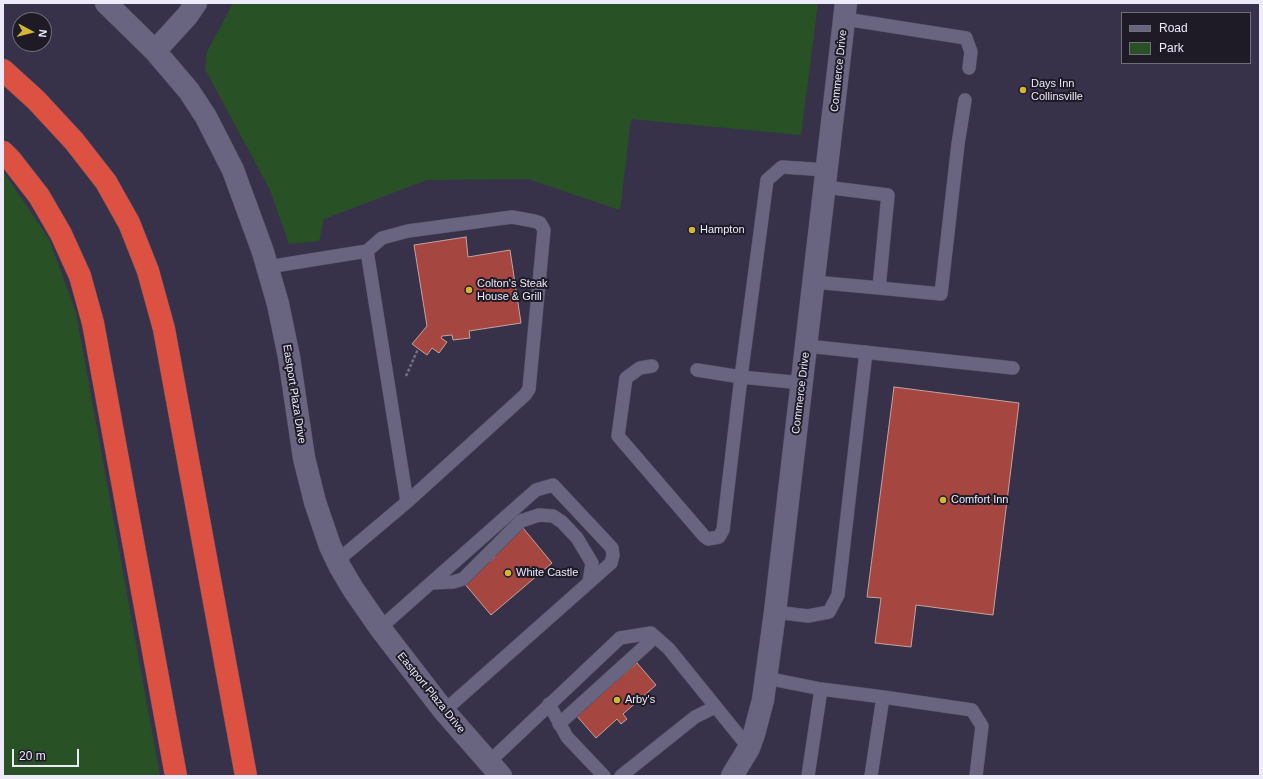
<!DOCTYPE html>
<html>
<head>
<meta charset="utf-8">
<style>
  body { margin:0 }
  #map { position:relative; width:1263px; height:779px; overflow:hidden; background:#37324a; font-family:Helvetica,sans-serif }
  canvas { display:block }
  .frame { position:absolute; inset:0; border:4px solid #edeafa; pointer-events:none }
  .legend { position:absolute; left:1121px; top:12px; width:130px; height:52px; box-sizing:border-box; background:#1e1b27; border:1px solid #716e7b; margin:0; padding:5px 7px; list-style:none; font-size:12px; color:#edeafa }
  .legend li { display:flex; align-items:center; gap:8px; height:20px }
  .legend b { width:20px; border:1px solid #716e7b }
  .north { position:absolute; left:12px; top:12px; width:40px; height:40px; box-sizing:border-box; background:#1e1b27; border:1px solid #716e7b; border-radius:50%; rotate:97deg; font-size:11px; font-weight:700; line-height:16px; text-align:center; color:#edeafa }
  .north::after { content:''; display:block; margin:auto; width:14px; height:18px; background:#d4b635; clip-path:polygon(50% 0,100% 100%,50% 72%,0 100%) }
  .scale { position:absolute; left:12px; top:749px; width:67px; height:18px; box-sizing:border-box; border:2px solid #edeafa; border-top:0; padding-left:5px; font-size:12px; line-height:14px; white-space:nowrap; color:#edeafa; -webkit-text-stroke:3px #1e1b27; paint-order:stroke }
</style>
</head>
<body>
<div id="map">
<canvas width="1263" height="779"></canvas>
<div class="frame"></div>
<ul class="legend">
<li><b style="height:5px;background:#69647f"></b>Road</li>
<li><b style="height:11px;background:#285226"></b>Park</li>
</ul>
<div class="north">N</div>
<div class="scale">20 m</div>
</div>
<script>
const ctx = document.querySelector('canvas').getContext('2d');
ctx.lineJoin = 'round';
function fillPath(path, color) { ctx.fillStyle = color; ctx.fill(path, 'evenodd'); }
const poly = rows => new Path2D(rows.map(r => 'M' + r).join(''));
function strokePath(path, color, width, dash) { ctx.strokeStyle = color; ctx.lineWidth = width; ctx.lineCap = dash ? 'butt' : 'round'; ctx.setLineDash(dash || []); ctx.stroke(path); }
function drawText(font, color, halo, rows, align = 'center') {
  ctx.font = font + ' Helvetica,sans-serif'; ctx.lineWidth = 4; ctx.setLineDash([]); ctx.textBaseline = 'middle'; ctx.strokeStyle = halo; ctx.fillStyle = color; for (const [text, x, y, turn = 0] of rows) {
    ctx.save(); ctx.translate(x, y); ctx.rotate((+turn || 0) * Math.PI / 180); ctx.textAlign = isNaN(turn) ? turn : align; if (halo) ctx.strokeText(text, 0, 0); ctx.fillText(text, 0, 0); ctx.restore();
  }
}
const green = poly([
  [233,3,818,3,801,135,631,119,620,210,528,179,427,180,324,219,319,241,289,244,270,190,205,69,207,52],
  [3,171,49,239,76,313,160,776,3,776]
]);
const building = poly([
  [466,237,468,257,510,250,521,323,469,331,470,338,453,340,452,335,442,336,441,338,447,342,439,353,432,348,427,355,412,344,427,326,414,245,466,237],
  [894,387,1019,403,993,615,916,605,911,647,875,643,881,598,867,597,894,387],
  [523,528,552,563,491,615,464,583,495,557,492,553,523,528],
  [637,663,656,685,623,714,627,719,621,724,617,719,596,738,576,715,637,663]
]);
const path = poly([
  [406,376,418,349]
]);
const lane = poly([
  [845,19,966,38,971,52,969,68],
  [825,187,888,195,879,288,941,294,958,144,965,100],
  [367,251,382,238,408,231,512,217,534,221,540,223,544,230,529,389,525,395,407,502],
  [268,267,367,251,407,502,337,561],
  [814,282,879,288],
  [807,346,1013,368],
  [652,366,640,368,626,378,618,436,704,536,708,539,719,537,723,530,741,377,802,383],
  [697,370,741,377,767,180,782,167,827,170],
  [431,583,453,582,463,579,521,521,539,515,553,516,562,522,577,538,592,563,589,582],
  [775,612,808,616,829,612,838,595,866,352],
  [380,628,536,490,553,485,612,548,613,555,611,563,444,711],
  [766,678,821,689,808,776],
  [821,689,883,697,871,776],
  [883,697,972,710,982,726,976,776],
  [549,704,567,737,604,776],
  [559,724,655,637],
  [489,762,620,638,651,633,669,649,749,748],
  [621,776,695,717,715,707]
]);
const street = poly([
  [106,3,155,51,189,91,206,117,233,170,263,252,278,304,289,357,304,458,315,502,330,546,340,567,353,589,380,628,444,711,501,776],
  [155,51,187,16,196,3],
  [732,776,749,748,754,734,763,700,775,612,846,3]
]);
const highway = poly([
  [3,70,36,100,74,141,106,182,129,223,148,271,164,329,246,776],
  [3,152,11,160,39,196,61,234,80,276,93,323,176,776]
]);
const markers = [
  [1023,90,4,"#d4b635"],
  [692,230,4,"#d4b635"],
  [469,290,4,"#d4b635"],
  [943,500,4,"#d4b635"],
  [508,573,4,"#d4b635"],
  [617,700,4,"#d4b635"]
];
const streetNames = [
  ["Commerce Drive",839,71,-84],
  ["Commerce Drive",801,393,-83],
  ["Eastport Plaza Drive",294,394,81],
  ["Eastport Plaza Drive",431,693,51]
];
const poiNames = [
  ["Days Inn",1031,84],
  ["Collinsville",1031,97],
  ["Hampton",700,230],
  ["Colton's Steak",477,284],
  ["House & Grill",477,297],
  ["Comfort Inn",951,500],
  ["White Castle",516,573],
  ["Arby's",625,700]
];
fillPath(green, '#285226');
fillPath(building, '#a54640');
strokePath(building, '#c6a39e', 1);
strokePath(lane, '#554f64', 14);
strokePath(street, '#554f64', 23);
strokePath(highway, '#554f64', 23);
strokePath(path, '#747085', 2.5, [3, 2]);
strokePath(lane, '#69647f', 13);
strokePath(street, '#69647f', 22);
strokePath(highway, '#dc5142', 22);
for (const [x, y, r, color] of markers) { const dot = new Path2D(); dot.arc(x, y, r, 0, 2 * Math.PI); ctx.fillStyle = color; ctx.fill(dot); strokePath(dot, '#1e1b27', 1.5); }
drawText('11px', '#edeafa', '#1e1b27', streetNames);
drawText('11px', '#edeafa', '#1e1b27', poiNames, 'left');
</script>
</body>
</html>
